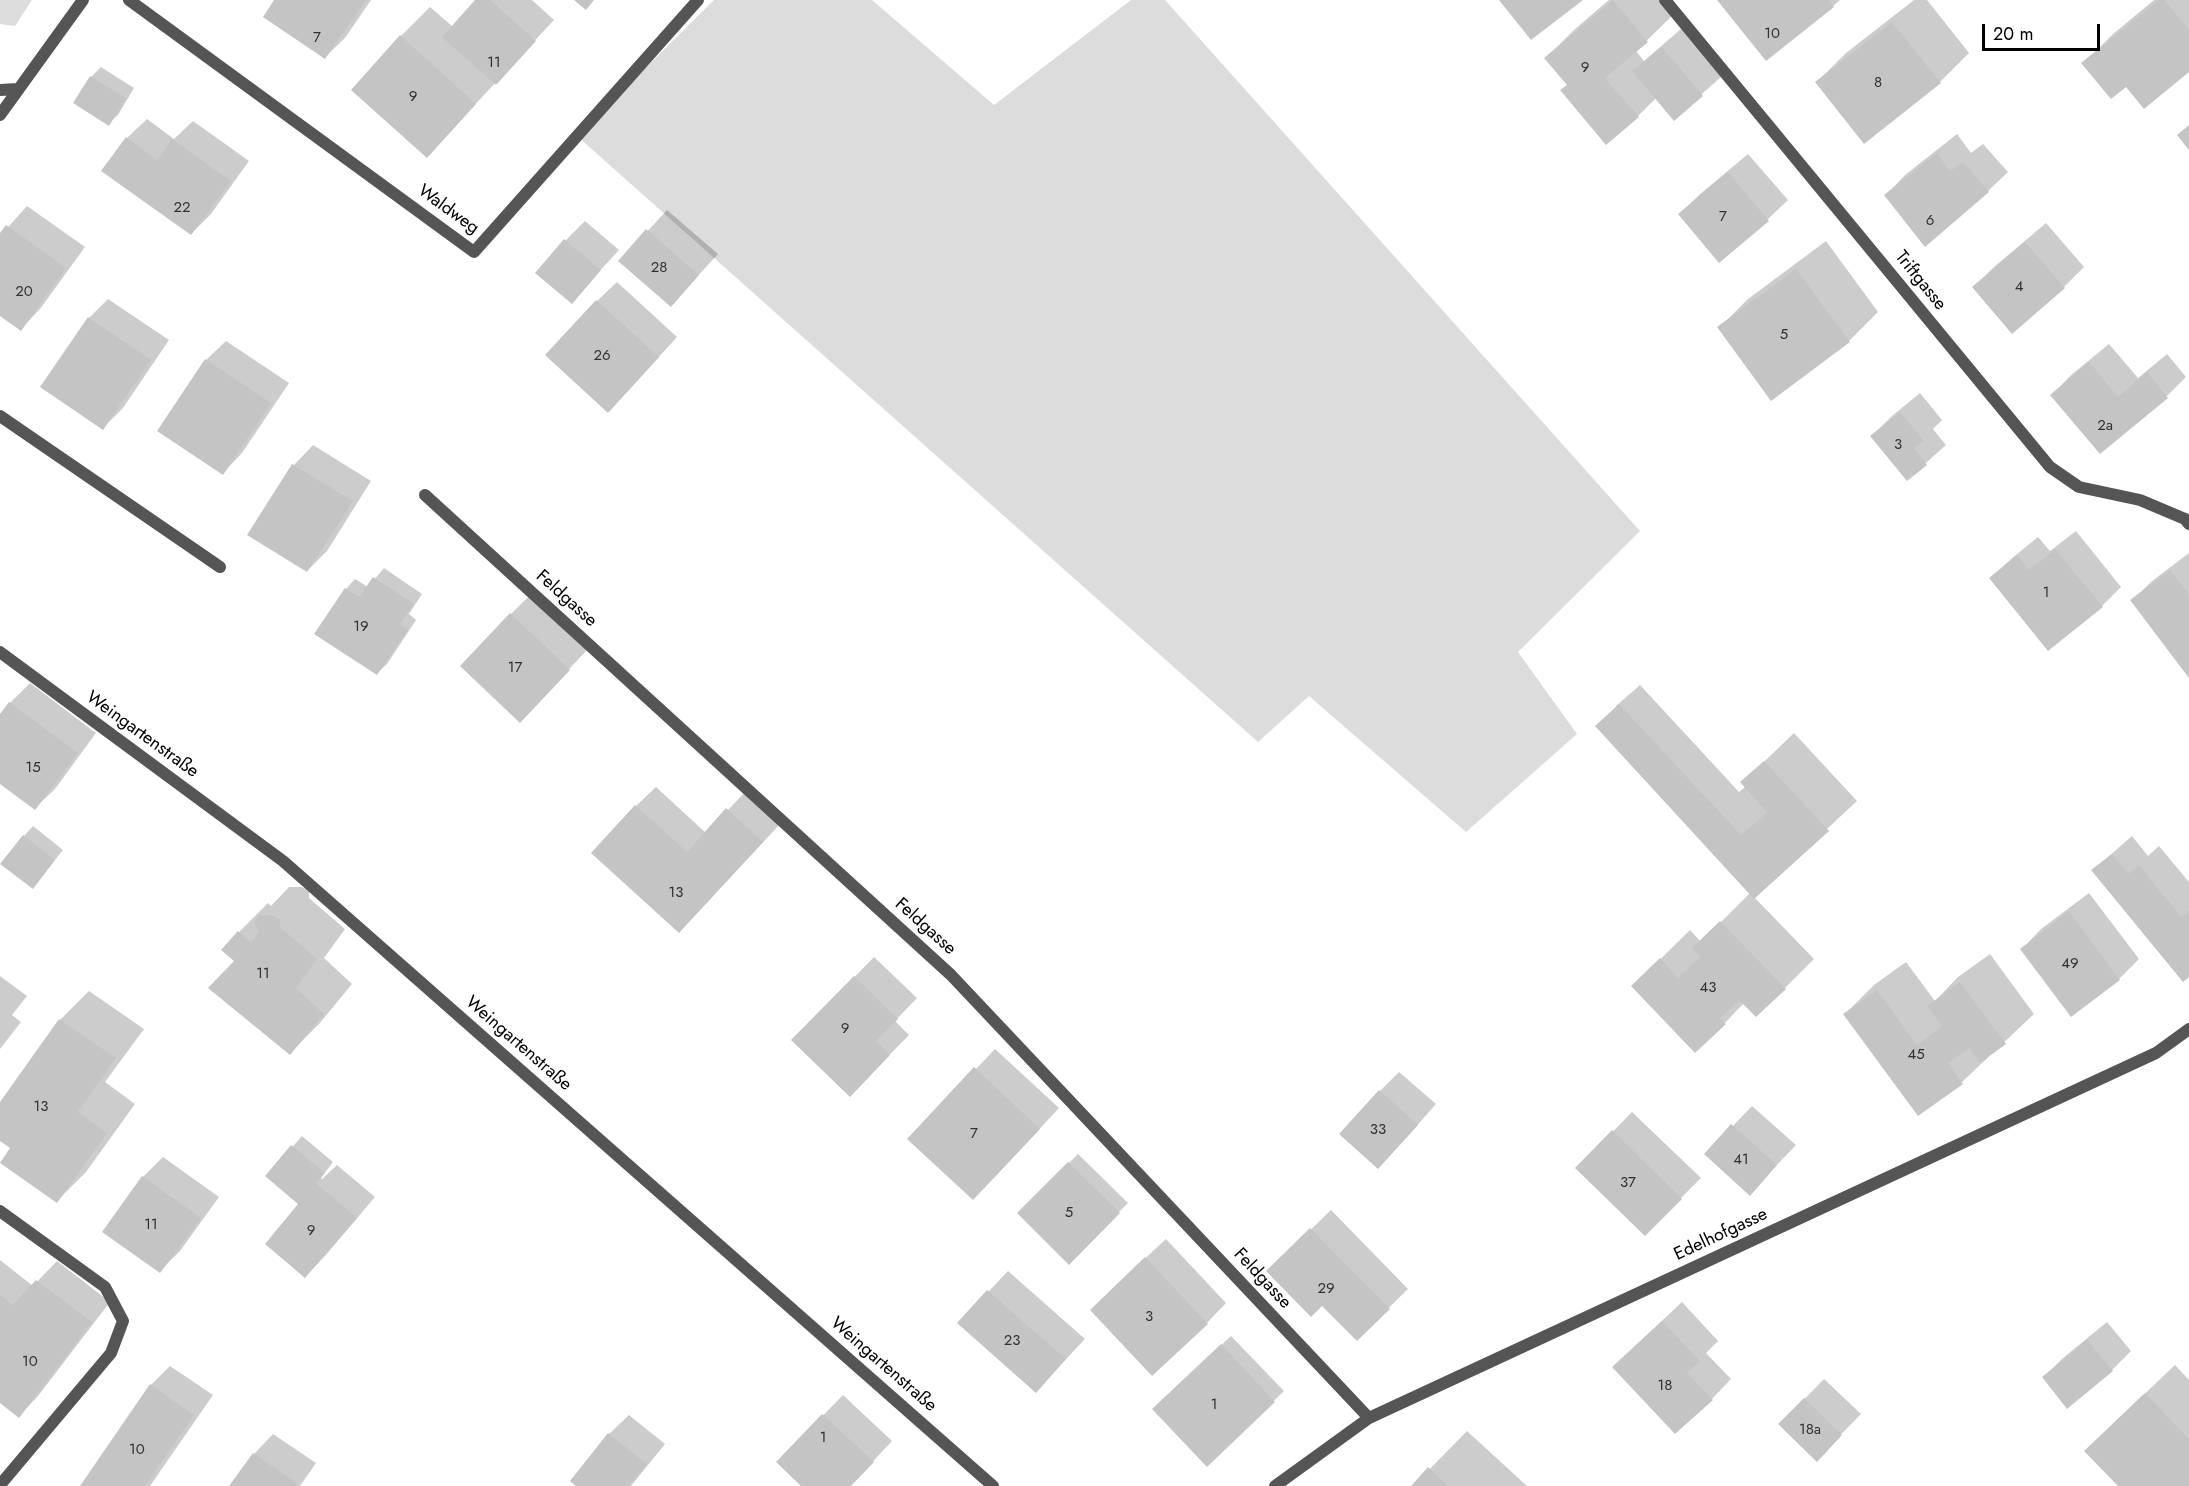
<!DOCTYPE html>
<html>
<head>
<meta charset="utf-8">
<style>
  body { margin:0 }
  #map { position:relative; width:2189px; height:1486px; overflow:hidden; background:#fff; font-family:Jost,sans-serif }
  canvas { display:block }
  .scale { position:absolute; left:1982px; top:24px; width:118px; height:27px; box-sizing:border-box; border:3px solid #000; border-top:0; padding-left:8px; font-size:18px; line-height:21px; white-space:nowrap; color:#000; -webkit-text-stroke:4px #fff; paint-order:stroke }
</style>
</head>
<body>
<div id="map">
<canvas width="2189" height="1486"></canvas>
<div class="scale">20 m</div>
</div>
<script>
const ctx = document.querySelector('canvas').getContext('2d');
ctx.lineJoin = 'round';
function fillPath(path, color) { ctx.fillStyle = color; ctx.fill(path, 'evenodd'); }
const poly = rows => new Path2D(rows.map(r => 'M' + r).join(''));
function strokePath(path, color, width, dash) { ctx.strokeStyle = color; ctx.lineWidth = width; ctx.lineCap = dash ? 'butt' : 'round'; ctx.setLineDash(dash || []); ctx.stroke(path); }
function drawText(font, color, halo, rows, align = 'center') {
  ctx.font = font + ' Jost,sans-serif'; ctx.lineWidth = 6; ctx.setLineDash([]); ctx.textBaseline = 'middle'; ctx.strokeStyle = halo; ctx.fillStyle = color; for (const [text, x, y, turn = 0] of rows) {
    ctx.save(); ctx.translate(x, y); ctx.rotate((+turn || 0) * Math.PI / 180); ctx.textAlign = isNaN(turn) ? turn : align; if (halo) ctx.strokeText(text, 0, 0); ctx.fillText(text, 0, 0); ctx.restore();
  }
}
const green = poly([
  [0,0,32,0,15,26,0,24],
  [714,0,872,0,994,105,1131,0,1165,0,1640,531,1518,652,1577,734,1466,832,1309,696,1258,742,577,136]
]);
const shadow = poly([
  [276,0,371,0,345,38,325,57],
  [477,0,532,0,554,20,427,156,401,36,430,7,453,27],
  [1609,0,1667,0,1676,12,1636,51,1644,61,1682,28,1722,76,1674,119,1656,98,1638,116,1568,84,1546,58,1575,29],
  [1719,0,1840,0,1833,6],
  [1914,0,1927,0,1969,53,1940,82,1817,82,1846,53],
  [2154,0,2189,0,2189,70,2126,85,2084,63,2113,34],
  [101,67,134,88,118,115,108,124,75,103,91,77],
  [147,119,174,139,193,121,249,161,211,214,191,234,127,138],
  [1957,134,1971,153,1983,144,2008,172,1988,191,1925,244,1886,195,1905,175],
  [1748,154,1788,200,1768,219,1719,261,1680,214,1699,195],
  [27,206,85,247,40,309,21,329,0,314,0,236],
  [667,210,718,254,671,305,620,261],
  [585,221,619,250,571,302,566,240],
  [2046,223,2084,267,2064,287,1974,287,1994,267],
  [1826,241,1878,312,1849,341,1719,328,1748,299],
  [617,282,677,337,627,392,597,301],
  [108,299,169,340,123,408,103,428,89,318],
  [226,341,289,383,242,453,223,473,206,360],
  [2109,344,2138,378,2167,354,2186,377,2167,396,2100,452,2052,395,2071,375],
  [1920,393,1942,420,1933,429,1946,445,1908,479,1872,436,1892,416],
  [313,445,371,481,327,551,307,571,249,535,294,465],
  [2076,531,2121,587,2102,606,1991,578,2011,559,2038,537,2050,551],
  [2189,553,2189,676,2132,601,2152,581],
  [384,568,422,594,409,614,416,620,387,664,377,673,346,589,355,579,368,587],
  [530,595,588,649,539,701,511,614],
  [30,683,96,733,55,789,35,808,0,782,0,716,10,703],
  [1640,685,1739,792,1746,786,1743,782,1794,733,1857,801,1754,897,1814,959,1785,988,1744,1003,1725,1023,1633,986,1690,930,1701,942,1750,893,1616,706],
  [656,787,706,833,747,790,782,822,698,912,636,806],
  [33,826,63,850,33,887,24,836],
  [2132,836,2148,856,2159,846,2189,882,2189,975,2093,870],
  [289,887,301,887,309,890,309,898,345,929,324,958,352,984,319,1024,290,1053,236,961,239,932,268,903,271,906],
  [2089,893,2139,959,2119,979,2071,1015,2022,949,2041,929],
  [1990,954,2034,1014,1962,1082,1918,1114,1845,1014,1874,985,1906,962,1935,1001,1958,977],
  [874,957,917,998,895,1021,909,1035,850,1095,793,1040],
  [0,976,27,996,12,1015,21,1022,0,1049],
  [89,991,144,1029,105,1082,135,1104,86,1172,57,1201,12,1148,0,1139,0,1105,60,1020],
  [995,1049,1059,1108,993,1179,910,1138],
  [1399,1072,1436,1104,1397,1148,1380,1091],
  [1752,1106,1796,1145,1750,1193,1706,1154],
  [1632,1112,1701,1178,1645,1234,1577,1168],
  [302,1136,333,1162,321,1178,322,1179,337,1165,375,1197,325,1256,305,1276,300,1204,267,1176],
  [1078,1154,1128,1203,1069,1262,1019,1213],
  [163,1157,219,1197,180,1251,160,1271,104,1231,143,1177],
  [1331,1210,1408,1289,1357,1339,1322,1304,1268,1271],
  [1166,1239,1226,1303,1207,1323,1111,1290],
  [0,1260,33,1286,57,1261,110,1302,38,1396,19,1416,0,1401],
  [1008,1271,1085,1339,1036,1391,959,1323],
  [1682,1302,1718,1341,1706,1353,1731,1379,1712,1399,1634,1347],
  [2107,1322,2131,1351,2112,1370,2044,1377,2063,1358],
  [1231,1336,1284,1391,1207,1465,1164,1399],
  [2175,1365,2189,1380,2189,1486,2120,1486,2115,1422],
  [170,1366,213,1395,150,1486,81,1486,151,1385],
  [1824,1379,1861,1414,1817,1459,1780,1424],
  [843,1395,892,1441,850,1486,803,1486,778,1462],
  [629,1415,665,1444,631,1486,579,1486,572,1481,609,1434],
  [1467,1431,1527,1486,1413,1486],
  [273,1434,316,1463,300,1486,231,1486,254,1454]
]);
const building = poly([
  [274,0,366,0,325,59,263,17],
  [475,0,490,0,536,41,496,85,442,37],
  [574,0,594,0,586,10],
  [1499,0,1583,0,1531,40],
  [1613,0,1648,42,1605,78,1639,117,1606,145,1560,90,1567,85,1544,58],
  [1717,0,1828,0,1834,7,1766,61],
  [2159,0,2164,0,2189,30,2189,72,2144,109,2126,87,2111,99,2081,63],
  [1892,22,1941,83,1864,144,1815,82],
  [400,35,476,104,427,158,351,90],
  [1662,47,1703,96,1674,121,1632,71],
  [90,76,126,98,109,126,73,103],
  [2189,125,2189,150,2177,135],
  [126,137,157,160,172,139,231,181,191,235,101,171],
  [1937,153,1950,171,1963,162,1989,192,1925,247,1884,195],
  [1728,172,1769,221,1719,263,1678,214],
  [6,225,66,268,21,331,0,316,0,233],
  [646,229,699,275,671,307,618,261],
  [564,239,601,270,572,304,535,273],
  [2025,242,2065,288,2012,334,1972,287],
  [1796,269,1850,342,1771,401,1717,327],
  [596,300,659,357,608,413,545,355],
  [88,317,151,360,103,430,40,387],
  [205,359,271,403,223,475,157,431],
  [2089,362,2118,397,2147,372,2168,398,2100,454,2050,395],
  [1900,412,1924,441,1914,448,1927,465,1907,481,1870,436],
  [292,464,353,501,307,572,247,535],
  [2055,549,2103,607,2048,651,1989,578,2017,555,2029,570],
  [2170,570,2189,595,2189,678,2130,600],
  [373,577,414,604,400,624,408,630,377,675,314,634,345,588,359,597],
  [510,613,570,670,520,723,460,666],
  [9,702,78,753,35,810,0,784,0,714],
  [1619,704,1741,835,1767,812,1740,782,1764,761,1829,831,1754,899,1595,726],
  [635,805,687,852,726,808,763,842,679,933,591,853],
  [23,835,55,860,33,889,0,864],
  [2112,854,2128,874,2139,865,2181,917,2189,910,2189,977,2183,982,2091,870],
  [2069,911,2120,980,2071,1017,2020,949],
  [259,915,271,915,280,919,280,927,317,959,296,988,324,1014,290,1055,208,988,234,961,221,950,238,931,251,943,259,931,254,923],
  [1720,921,1786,989,1756,1017,1739,1000,1720,1018,1726,1024,1695,1053,1631,986,1660,958,1678,978,1700,957,1692,948],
  [854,976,898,1019,876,1041,890,1055,850,1097,791,1040],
  [1960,982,2006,1044,1980,1063,1969,1048,1948,1063,1963,1084,1918,1116,1843,1014,1877,990,1917,1045,1942,1026,1927,1006],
  [59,1019,116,1058,78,1112,107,1133,57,1203,0,1163,10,1148,0,1141,0,1102],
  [974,1067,1040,1129,973,1200,907,1139],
  [1379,1090,1418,1125,1378,1169,1339,1134],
  [1731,1124,1777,1165,1750,1196,1704,1154],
  [1612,1130,1682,1199,1645,1236,1575,1168],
  [291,1145,325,1173,316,1183,357,1218,305,1278,265,1244,298,1204,265,1176],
  [1068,1162,1120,1213,1069,1265,1017,1213],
  [142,1176,201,1218,160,1273,102,1232],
  [1310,1228,1390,1309,1357,1341,1322,1306,1311,1317,1266,1271],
  [1145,1257,1208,1324,1152,1376,1090,1310],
  [36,1280,92,1322,19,1418,0,1403,0,1295,13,1305],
  [987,1290,1066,1359,1036,1393,957,1323],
  [1662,1321,1700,1361,1687,1373,1713,1400,1675,1434,1612,1367],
  [2087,1340,2113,1371,2067,1409,2042,1377],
  [1221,1344,1275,1402,1207,1467,1152,1409],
  [150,1384,194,1415,145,1486,80,1486],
  [2145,1393,2189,1439,2189,1486,2118,1486,2084,1451],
  [1804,1398,1842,1435,1817,1462,1778,1424],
  [822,1414,874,1462,851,1486,801,1486,776,1462],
  [608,1433,647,1464,629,1486,576,1486,570,1481],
  [253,1453,297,1483,295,1486,229,1486],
  [1428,1467,1448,1486,1411,1486]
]);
const lane = poly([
  [0,416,220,567]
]);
const street = poly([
  [129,0,474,252,698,0],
  [1665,0,2050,467,2079,487,2140,500,2185,519,2189,524],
  [0,90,18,89],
  [0,115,83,0],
  [425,495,951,975,1369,1418],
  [0,652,283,861,993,1486],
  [0,1211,105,1287,123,1321,111,1353,0,1485],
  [1275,1486,1369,1418,2156,1053,2189,1029]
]);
const numberNames = [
  ["10",1772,34],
  ["7",317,38],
  ["11",494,63],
  ["9",1585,68],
  ["8",1878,83],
  ["9",413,97],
  ["22",182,208],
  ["7",1723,217],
  ["6",1930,221],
  ["28",659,268],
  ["4",2019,287],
  ["20",24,292],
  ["5",1784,335],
  ["26",602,356],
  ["2a",2105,426],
  ["3",1898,445],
  ["1",2046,593],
  ["19",361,627],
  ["17",515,668],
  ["15",33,768],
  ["13",676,893],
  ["49",2070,964],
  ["11",263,974],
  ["43",1708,988],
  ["9",845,1029],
  ["45",1916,1055],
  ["13",41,1107],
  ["33",1378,1130],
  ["7",974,1134],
  ["41",1741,1160],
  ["37",1628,1183],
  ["5",1069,1213],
  ["11",151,1225],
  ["9",311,1231],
  ["29",1326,1289],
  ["3",1149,1317],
  ["23",1012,1341],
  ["10",30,1362],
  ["18",1665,1386],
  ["1",1214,1405],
  ["18a",1810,1430],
  ["1",823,1438],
  ["10",137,1450]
];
const streetNames = [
  ["Waldweg",448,210,36],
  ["Triftgasse",1920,281,51],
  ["Feldgasse",566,599,42],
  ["Weingartenstraße",142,735,36],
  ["Feldgasse",925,927,42],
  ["Weingartenstraße",518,1044,41],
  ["Edelhofgasse",1721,1235,-25],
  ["Feldgasse",1262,1279,47],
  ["Weingartenstraße",883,1365,41]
];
fillPath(green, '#dcdcdc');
fillPath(shadow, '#0003');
fillPath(building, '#c4c4c4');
strokePath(lane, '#555', 12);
strokePath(street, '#555', 12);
drawText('15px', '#313131', null, numberNames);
drawText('18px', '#000', '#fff', streetNames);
</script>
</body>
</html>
